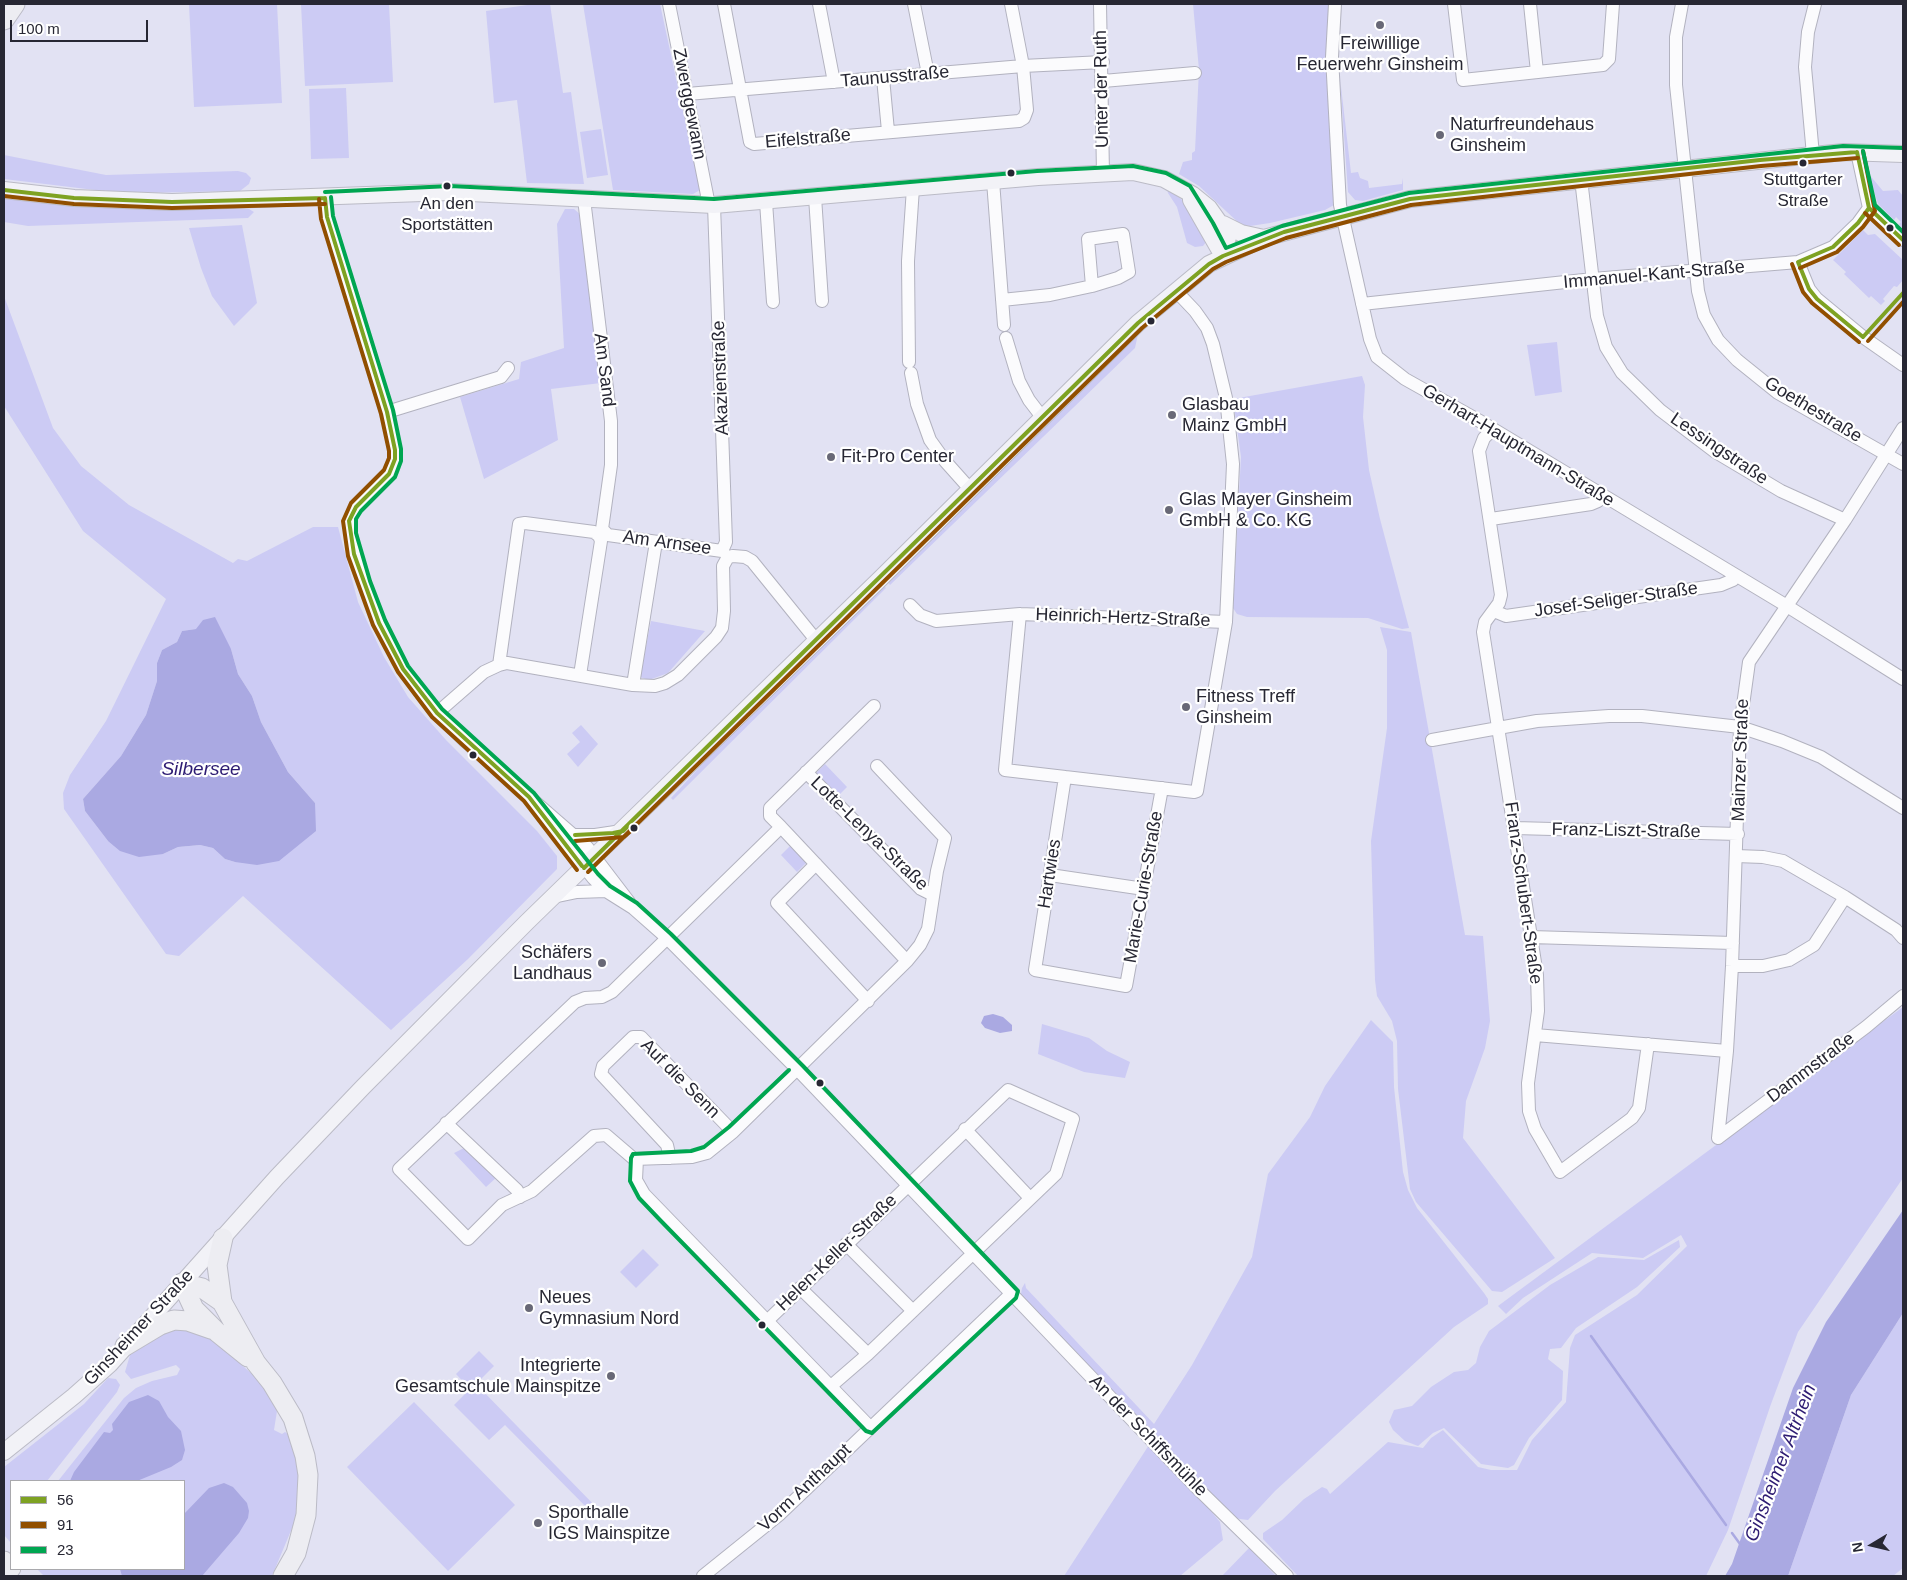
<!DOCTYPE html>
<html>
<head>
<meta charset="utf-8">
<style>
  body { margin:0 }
  #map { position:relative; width:1907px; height:1580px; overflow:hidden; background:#e2e2f3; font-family:Arial,sans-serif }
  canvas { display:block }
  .frame { position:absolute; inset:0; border:5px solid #272733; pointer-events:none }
  .legend { position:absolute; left:10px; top:1480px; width:175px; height:90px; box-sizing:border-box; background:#fff; border:1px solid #a9a9ad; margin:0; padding:6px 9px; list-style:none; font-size:15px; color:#272733 }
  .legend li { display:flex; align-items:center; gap:10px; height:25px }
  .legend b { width:25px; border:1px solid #a9a9ad }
  .north { position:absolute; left:1847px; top:1520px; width:50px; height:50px; -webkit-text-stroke:4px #fff; paint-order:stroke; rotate:261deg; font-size:14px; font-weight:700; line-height:20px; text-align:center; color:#272733 }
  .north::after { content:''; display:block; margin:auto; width:18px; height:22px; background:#272733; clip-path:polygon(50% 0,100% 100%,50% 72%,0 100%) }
  .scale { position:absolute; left:10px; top:20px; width:138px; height:22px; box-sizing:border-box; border:2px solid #272733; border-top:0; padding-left:6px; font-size:15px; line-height:18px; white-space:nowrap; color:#272733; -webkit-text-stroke:4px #fff; paint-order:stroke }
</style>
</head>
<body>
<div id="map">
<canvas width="1907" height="1580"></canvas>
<div class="frame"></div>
<ul class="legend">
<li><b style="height:6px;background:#7ea222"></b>56</li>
<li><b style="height:6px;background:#914f00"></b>91</li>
<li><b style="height:6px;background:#00a651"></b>23</li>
</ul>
<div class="north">N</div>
<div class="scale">100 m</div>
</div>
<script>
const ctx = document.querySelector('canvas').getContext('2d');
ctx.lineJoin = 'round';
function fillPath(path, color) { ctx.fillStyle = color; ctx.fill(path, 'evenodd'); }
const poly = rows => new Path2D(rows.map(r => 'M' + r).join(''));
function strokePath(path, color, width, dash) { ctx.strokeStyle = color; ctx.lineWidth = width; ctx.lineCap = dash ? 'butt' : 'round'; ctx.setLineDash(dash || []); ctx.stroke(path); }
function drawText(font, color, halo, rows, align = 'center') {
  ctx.font = font + ' Arial,sans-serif'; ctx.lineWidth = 4.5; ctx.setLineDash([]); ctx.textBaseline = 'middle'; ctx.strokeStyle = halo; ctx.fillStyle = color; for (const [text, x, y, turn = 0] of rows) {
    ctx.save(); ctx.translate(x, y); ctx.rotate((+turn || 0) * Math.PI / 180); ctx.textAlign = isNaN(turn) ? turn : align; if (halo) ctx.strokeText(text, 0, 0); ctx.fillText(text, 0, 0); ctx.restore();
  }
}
const green = poly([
  [189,4,277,4,282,103,194,107],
  [301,4,389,4,393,82,305,86],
  [534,4,550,4,563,93,571,92,584,184,527,183,517,100,494,103,486,11],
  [583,4,660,4,700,190,693,194,613,190],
  [1193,4,1329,4,1326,49,1334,205,1325,210,1270,223,1250,226,1241,225,1199,186,1179,174,1183,162,1192,160,1192,153,1195,151,1199,70],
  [1340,78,1351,173,1358,172,1360,178,1368,181,1369,188,1402,184,1403,178,1403,190,1363,201,1355,200,1348,192],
  [346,88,349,158,311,159,309,89],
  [601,129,608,175,587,178,580,132],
  [4,155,106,175,238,171,246,173,251,178,249,184,240,191,136,193,95,190,4,179],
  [1868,173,1883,191,1898,190,1903,196,1903,229,1899,224,1901,222,1896,217,1894,220,1878,204],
  [1167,189,1188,204,1207,241,1203,246,1195,247,1187,243,1177,207,1168,193],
  [4,198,249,209,254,212,248,218,28,226,4,222],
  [565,209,574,209,582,216,601,383,551,389,558,440,484,479,460,397,519,379,521,362,564,348,557,224],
  [242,225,257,303,234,326,212,296,201,268,189,228],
  [1863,230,1868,235,1875,234,1903,260,1903,280,1897,287,1894,286,1883,299,1885,301,1881,305,1871,296,1869,298,1844,274,1846,272,1833,260],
  [4,296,53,428,81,466,129,505,233,563,238,559,247,561,313,527,338,527,358,602,384,657,408,697,446,740,537,831,557,856,557,869,468,959,391,1030,243,896,179,956,166,954,64,809,63,793,70,775,106,721,166,599,83,531,4,406],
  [196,629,231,649,238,674,252,696,261,722,288,772,315,803,235,862,225,859,213,848,200,845,178,847,163,854,108,841,85,811,83,799,121,756,146,715,157,681,157,663,162,650,177,642,182,631],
  [1138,334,1135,348,890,585,886,580],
  [1557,342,1562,392,1535,396,1527,345],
  [1362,376,1365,385,1363,417,1369,470,1380,519,1409,628,1402,629,1368,618,1247,617,1237,614,1233,608,1241,457,1233,399],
  [882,584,886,588,673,800,671,798,721,744],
  [651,621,705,631,668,673,649,680,640,677],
  [1380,627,1411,632,1465,935,1483,936,1490,1021,1485,1048,1466,1101,1463,1138,1555,1258,1502,1292,1492,1291,1416,1202,1410,1189,1398,1089,1397,1041,1392,1021,1377,996,1375,980,1371,841,1387,728,1387,650],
  [581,725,598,744,578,767,567,754,580,742,572,733],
  [825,764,847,787,836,798,814,775],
  [791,845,807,862,797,872,781,855],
  [1903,1007,1903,1178,1798,1332,1771,1404,1728,1530,1706,1576,1298,1576,1263,1539,1263,1533,1282,1520,1304,1499,1322,1487,1327,1489,1330,1494,1388,1442,1423,1448,1431,1438,1443,1430,1478,1467,1491,1470,1517,1470,1532,1440,1566,1402,1570,1348,1575,1335,1637,1295,1687,1246,1681,1235,1643,1258,1592,1253,1523,1298,1506,1314,1498,1306],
  [1371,1020,1393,1042,1394,1087,1403,1172,1408,1190,1417,1208,1484,1293,1488,1299,1488,1304,1454,1327,1275,1491,1248,1520,1233,1518,1024,1298,1021,1294,1022,1288,1025,1283,1026,1288,1154,1424,1192,1365,1252,1257,1268,1174,1310,1117,1325,1086],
  [1042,1024,1089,1038,1107,1051,1130,1062,1125,1078,1084,1072,1038,1054],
  [466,1147,497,1177,486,1187,454,1153],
  [1679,1240,1680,1247,1637,1287,1576,1328,1561,1348,1550,1349,1548,1359,1563,1371,1562,1400,1529,1438,1514,1465,1508,1468,1481,1464,1444,1428,1433,1433,1418,1446,1405,1441,1393,1430,1389,1422,1394,1410,1412,1406,1431,1387,1454,1372,1468,1370,1476,1363,1480,1347,1489,1331,1550,1285,1598,1257,1644,1260],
  [643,1249,659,1265,636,1288,620,1272],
  [1903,1313,1903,1568,1893,1576,1788,1576,1851,1395],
  [187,1327,205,1333,259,1380,274,1400,277,1411,274,1430,282,1434,285,1432,292,1437,302,1478,295,1521,272,1576,44,1576,37,1569,184,1569,184,1481,58,1481,124,1398,136,1388,152,1381,177,1375,180,1369,176,1365,131,1379,125,1372,130,1355,171,1329],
  [479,1351,494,1366,476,1384,601,1512,596,1517,505,1425,489,1440,454,1405,470,1389,456,1374],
  [108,1378,116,1379,120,1385,117,1392,47,1481,11,1481,11,1543,4,1535,4,1467,84,1404],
  [414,1402,515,1505,448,1571,347,1467],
  [1149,1445,1176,1469,1220,1522,1223,1540,1180,1576,1064,1576],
  [1249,1548,1276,1576,1222,1576]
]);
const water = poly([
  [215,617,231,649,238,674,252,696,261,722,288,772,315,803,316,831,279,861,257,865,235,862,225,859,213,848,200,845,178,847,163,854,139,857,120,851,108,841,85,811,83,799,121,756,146,715,157,681,157,663,162,650,177,642,182,631,196,629,203,620],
  [993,1014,1003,1017,1012,1025,1012,1031,1000,1033,985,1028,981,1023,984,1016],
  [1903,1210,1903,1313,1851,1395,1788,1576,1725,1576,1732,1564,1793,1388,1826,1322],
  [148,1395,159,1401,168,1417,181,1431,185,1450,182,1460,171,1467,137,1481,70,1481,74,1472,104,1432,110,1433,113,1430,112,1424,129,1402],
  [224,1483,233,1487,247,1503,249,1511,248,1518,239,1533,202,1576,122,1576,120,1569,184,1569,184,1514,209,1488]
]);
const stream = poly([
  [1591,1336,1726,1525],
  [1732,1533,1740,1544]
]);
const minor = poly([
  [669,4,709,205],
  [724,4,750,142,754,144,1019,121,1024,118,1027,110,1023,66,1011,4],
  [819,4,834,82],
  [914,4,928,74],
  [1100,4,1103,174],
  [1335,4,1332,57,1340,205,1370,339,1377,357,1405,379,1478,420,1787,606,1903,679],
  [1454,4,1463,80,1603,65,1609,59,1613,4],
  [1530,4,1537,72],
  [1682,4,1676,37,1676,85,1698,291,1704,315,1718,340,1737,360,1778,393,1903,464],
  [883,78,888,131],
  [1103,81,1195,73],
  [687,94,1023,66,1103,62],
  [1813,155,1805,67,1808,32,1815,4],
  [1581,179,1597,316,1606,347,1622,373,1660,410,1714,451,1781,491,1845,520],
  [993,181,1004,325],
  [815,197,822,301],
  [325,198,327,217,387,412,395,450,395,459,389,474,356,507,349,521,354,554,379,623,403,669,437,713,465,741,587,847,629,902],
  [584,199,611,421,611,465,602,529,608,535,722,551,726,542,714,205],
  [766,202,773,302],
  [1869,208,1903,240],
  [1798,262,1809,289,1817,299,1863,337,1903,365],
  [1002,300,1050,295,1092,286,1118,278,1129,272,1123,234,1088,239,1092,286],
  [1362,304,1593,279,1798,262,1833,247,1858,223,1869,208,1857,152],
  [1006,338,1019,381,1029,400,1042,417],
  [909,362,908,261,913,188],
  [911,373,917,404,930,440,945,461,970,489],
  [387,412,501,377,508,368],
  [1492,430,1484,438,1479,451,1501,595,1499,603,1485,622,1483,632,1537,975,1538,1011,1528,1083,1529,1111,1535,1129,1560,1172,1632,1118,1639,1108,1648,1044],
  [1491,519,1591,504,1598,501,1601,496],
  [910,605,920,615,936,621,1020,614,1226,622],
  [1494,611,1506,616,1721,585,1733,580,1736,576],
  [1020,614,1005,770,1194,792,1197,791,1226,622,1233,464,1226,398,1213,344,1207,328,1195,311,1176,291],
  [499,665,519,524,525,523,594,532,599,536,601,541,580,675],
  [633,685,656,542],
  [874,706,770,808,770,816,781,827,612,992,602,997,585,998,575,1002,399,1169,468,1239,502,1205,532,1191,594,1136,606,1135,634,1159,692,1157,707,1153,733,1132,907,961,920,945,928,929,937,871,945,838,877,766],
  [437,713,484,672,499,665,507,663,633,685,655,686,665,683,678,675,716,637,722,628,724,611,723,566,728,557,733,556,745,557,752,561,816,640],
  [1432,740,1537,721,1609,716,1642,716,1740,727,1782,741,1821,757,1903,808],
  [806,772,921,889,933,895],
  [1065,777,1035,970,1126,986,1162,788],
  [529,797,593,878,606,891,633,908,667,938,798,1070,1197,1488,1287,1576],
  [781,827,907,961],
  [1515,828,1738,834],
  [575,835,595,835,622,831],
  [1736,856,1763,857,1783,861,1845,897,1896,930,1903,938],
  [816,864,777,903,868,1001],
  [1050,875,1144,889],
  [553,897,577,892,606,891],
  [1531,937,1733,943],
  [1732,966,1763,966,1789,960,1814,945,1845,897],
  [1535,1035,1727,1051],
  [446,1123,517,1190,520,1197],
  [965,1129,1030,1198],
  [1718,1138,1727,1051,1732,966,1740,727,1749,662,1845,520,1903,428],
  [1718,1138,1866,1027,1903,996],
  [670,1158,667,1145,601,1074,603,1066,633,1037,641,1037,733,1132],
  [637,1159,636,1180,644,1194,870,1427],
  [846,1244,913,1311],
  [800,1288,868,1354],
  [767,1321,1008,1090,1073,1119,1056,1174,868,1354,831,1386],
  [703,1576,780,1514,1012,1293]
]);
const major = poly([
  [4,190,74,198,172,202,450,192,714,205,1038,177,1133,172,1164,179,1193,195,1209,208,1226,232,1228,237,1223,256],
  [1191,200,1223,256],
  [1223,224,1241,233,1264,238],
  [4,1452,74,1396,110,1364,277,1177,363,1087,527,922,881,578,1138,323,1209,264,1264,238,1410,199,1803,156,1844,152,1903,154]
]);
const highway = poly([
  [4,20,15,4],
  [223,1238,217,1265,222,1302,256,1363,272,1383,293,1418,305,1456,308,1475,306,1515,296,1553,283,1576],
  [222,1302,202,1288,182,1283,194,1309,217,1332,248,1357],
  [125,1346,160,1325,174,1320,188,1321,211,1329],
  [4,1561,11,1568]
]);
const bus1 = poly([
  [4,190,74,198,172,202,325,198],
  [325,198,327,217,387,412,395,450,395,459,389,474,356,507,349,521,354,554,379,623,403,669,437,713,529,797,582,866],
  [1869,208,1903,240],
  [1798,262,1833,247,1858,223,1869,208,1857,152],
  [1798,262,1809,289,1817,299,1863,337],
  [1863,337,1903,293],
  [575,835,613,833,623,831,630,824],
  [584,868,1138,323,1209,264,1223,256,1284,232,1410,199,1760,160,1857,152]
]);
const bus2 = poly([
  [4,196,74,204,172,208,325,204],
  [319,199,321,219,381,414,389,451,389,458,384,470,351,503,343,521,348,556,373,625,398,672,432,717,524,801,577,870],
  [1865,213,1899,245],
  [1792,264,1803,292,1812,303,1859,342],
  [1800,268,1837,252,1863,227,1875,211,1863,151],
  [1868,341,1903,302],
  [575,841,624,837,634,828],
  [588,872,1142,328,1213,269,1226,262,1286,238,1411,205,1761,166,1858,158]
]);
const bus3 = poly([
  [1863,151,1875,205,1903,232],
  [325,192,450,186,714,199,1037,171,1133,166,1166,173,1190,186,1213,223,1226,248,1282,226,1409,193,1843,146,1903,148],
  [331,197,333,216,393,410,401,449,401,461,395,477,361,511,356,519,356,533,370,581,385,620,408,666,442,709,534,793,598,874,610,886,637,903,671,934,803,1066,1018,1291,1016,1298,872,1433,866,1431,660,1220,639,1198,630,1181,631,1158,633,1154,691,1151,704,1147,729,1127,789,1070]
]);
const markers = [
  [1380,25,5,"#686876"],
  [1440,135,5,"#686876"],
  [1803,163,4.5,"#272733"],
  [1011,173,4.5,"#272733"],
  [447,186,4.5,"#272733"],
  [1890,228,4.5,"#272733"],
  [1151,321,4.5,"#272733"],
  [1172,415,5,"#686876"],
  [831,457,5,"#686876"],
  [1169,510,5,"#686876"],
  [1186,707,5,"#686876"],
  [473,755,4.5,"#272733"],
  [634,828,4.5,"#272733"],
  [602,963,5,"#686876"],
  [820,1083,4.5,"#272733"],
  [529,1308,5,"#686876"],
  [762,1325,4.5,"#272733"],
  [611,1376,5,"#686876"],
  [538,1523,5,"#686876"]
];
const busNames = [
  ["Stuttgarter",1803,180],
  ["Straße",1803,201],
  ["An den",447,204],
  ["Sportstätten",447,225]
];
const poiNames = [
  ["Freiwillige",1380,44,"center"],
  ["Feuerwehr Ginsheim",1380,65,"center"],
  ["Naturfreundehaus",1450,125],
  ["Ginsheim",1450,146],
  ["Glasbau",1182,405],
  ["Mainz GmbH",1182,426],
  ["Fit-Pro Center",841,457],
  ["Glas Mayer Ginsheim",1179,500],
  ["GmbH & Co. KG",1179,521],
  ["Fitness Treff",1196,697],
  ["Ginsheim",1196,718],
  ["Schäfers",592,953,"right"],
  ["Landhaus",592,974,"right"],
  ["Neues",539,1298],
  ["Gymnasium Nord",539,1319],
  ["Integrierte",601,1366,"right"],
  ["Gesamtschule Mainspitze",601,1387,"right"],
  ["Sporthalle",548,1513],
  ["IGS Mainspitze",548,1534]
];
const streetNames = [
  ["Taunusstraße",895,77,-5],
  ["Unter der Ruth",1102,89,-91],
  ["Zwerggewann",689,104,79],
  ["Eifelstraße",808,139,-5],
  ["Immanuel-Kant-Straße",1654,275,-5],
  ["Am Sand",604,370,83],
  ["Akazienstraße",721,378,-92],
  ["Goethestraße",1813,410,31],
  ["Gerhart-Hauptmann-Straße",1518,446,31],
  ["Lessingstraße",1719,449,34],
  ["Am Arnsee",667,543,8],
  ["Josef-Seliger-Straße",1616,600,-8],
  ["Heinrich-Hertz-Straße",1123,618,2],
  ["Mainzer Straße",1741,760,-88],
  ["Franz-Liszt-Straße",1626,831,1],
  ["Lotte-Lenya-Straße",869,834,44],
  ["Hartwies",1050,874,-81],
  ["Marie-Curie-Straße",1144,887,-80],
  ["Franz-Schubert-Straße",1523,893,82],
  ["Dammstraße",1811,1068,-37],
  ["Auf die Senn",680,1079,45],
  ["Helen-Keller-Straße",837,1253,-44],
  ["Ginsheimer Straße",139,1328,-47],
  ["An der Schiffsmühle",1148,1436,46],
  ["Vorm Anthaupt",805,1488,-43]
];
const waterNames = [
  ["Silbersee",201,770],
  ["Ginsheimer Altrhein",1781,1463,-69]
];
fillPath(green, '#cccbf4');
fillPath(water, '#aaa9e2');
strokePath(stream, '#aaa9e2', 2.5);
strokePath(minor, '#b2b2bf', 14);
strokePath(major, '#bbbbc6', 18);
strokePath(highway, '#bbbbc6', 21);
strokePath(minor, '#fbfbfd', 12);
strokePath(major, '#f2f2f7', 16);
strokePath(highway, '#ededf2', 19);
strokePath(bus1, '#7ea222', 4);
strokePath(bus2, '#914f00', 4);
strokePath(bus3, '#00a651', 4);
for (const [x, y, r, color] of markers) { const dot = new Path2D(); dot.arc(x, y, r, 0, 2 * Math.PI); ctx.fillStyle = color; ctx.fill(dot); strokePath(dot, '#fff', 2); }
drawText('17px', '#272733', '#fff', busNames);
drawText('18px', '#272733', '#fff', poiNames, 'left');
drawText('18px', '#272733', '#fff', streetNames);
drawText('italic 19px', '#2d1b72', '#fff', waterNames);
</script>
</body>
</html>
